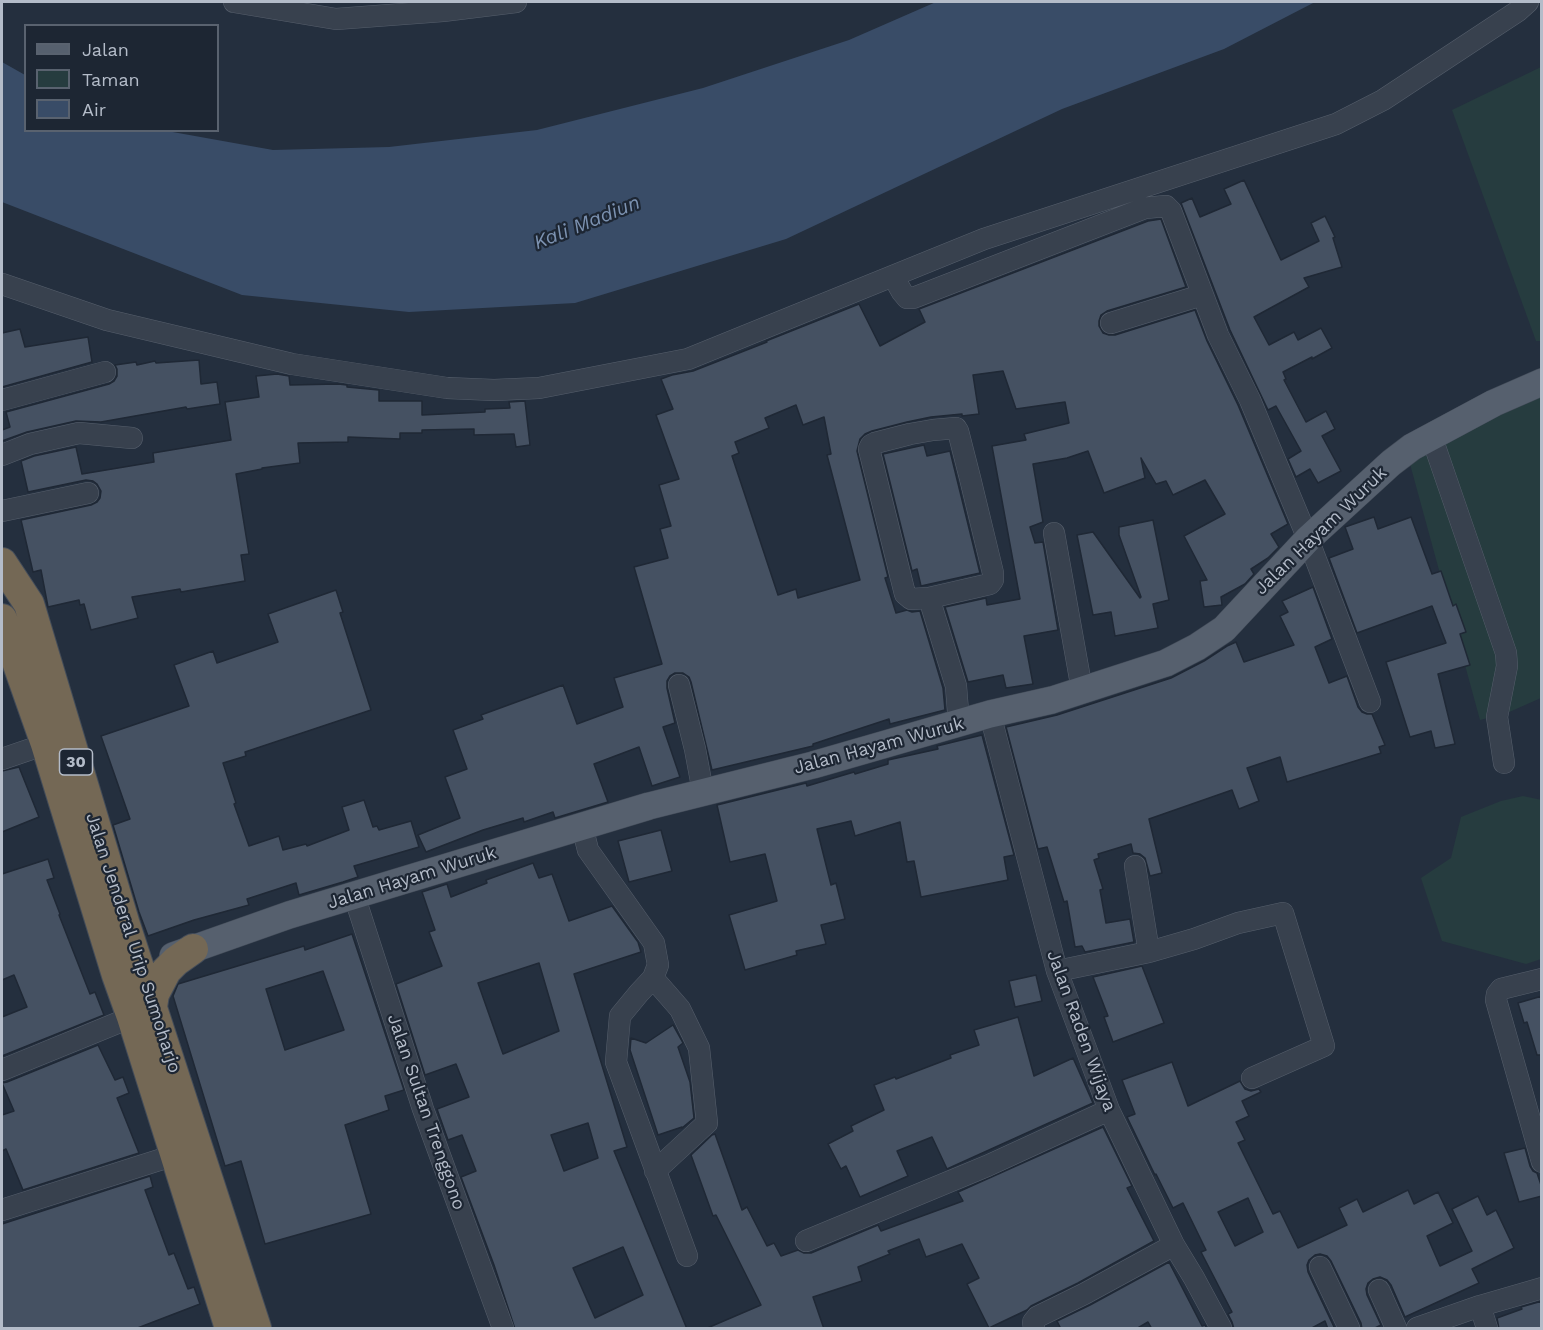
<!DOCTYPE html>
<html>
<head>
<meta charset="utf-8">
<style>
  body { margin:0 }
  #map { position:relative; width:1543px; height:1330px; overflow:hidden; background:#242f3e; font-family:"Work Sans",sans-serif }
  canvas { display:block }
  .frame { position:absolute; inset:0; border:3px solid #b4bcc9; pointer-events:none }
  .legend { position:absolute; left:24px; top:24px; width:195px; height:108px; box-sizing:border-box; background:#1d2633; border:2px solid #59626f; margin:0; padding:8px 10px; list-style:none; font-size:18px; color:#b4bcc9 }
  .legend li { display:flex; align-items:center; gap:12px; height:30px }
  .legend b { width:30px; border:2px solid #59626f }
</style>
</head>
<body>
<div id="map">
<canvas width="1543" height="1330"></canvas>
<div class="frame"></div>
<ul class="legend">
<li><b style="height:8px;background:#56606e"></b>Jalan</li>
<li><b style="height:16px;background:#263c3f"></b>Taman</li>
<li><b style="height:16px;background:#394c67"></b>Air</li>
</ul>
</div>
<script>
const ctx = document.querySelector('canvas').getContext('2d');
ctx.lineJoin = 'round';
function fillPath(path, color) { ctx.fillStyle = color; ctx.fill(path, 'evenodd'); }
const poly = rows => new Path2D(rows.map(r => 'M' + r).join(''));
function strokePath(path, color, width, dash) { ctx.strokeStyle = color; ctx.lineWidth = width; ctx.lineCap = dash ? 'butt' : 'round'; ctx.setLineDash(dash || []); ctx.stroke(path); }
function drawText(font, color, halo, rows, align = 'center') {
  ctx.font = font + ' "Work Sans",sans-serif'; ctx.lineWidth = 4.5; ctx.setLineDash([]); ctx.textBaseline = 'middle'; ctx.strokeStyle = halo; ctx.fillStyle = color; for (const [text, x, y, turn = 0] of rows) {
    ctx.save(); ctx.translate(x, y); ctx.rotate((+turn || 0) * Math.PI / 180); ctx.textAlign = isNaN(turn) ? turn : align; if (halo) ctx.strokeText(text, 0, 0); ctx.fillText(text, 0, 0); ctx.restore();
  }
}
const green = poly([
  [1541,67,1542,341,1536,341,1452,110],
  [1541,395,1541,698,1507,713,1480,720,1410,464,1453,431],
  [1523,796,1542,800,1541,959,1526,964,1442,941,1421,878,1451,858,1461,817,1501,801]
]);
const water = poly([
  [936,2,1315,2,1224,49,1062,109,786,239,575,303,409,312,242,295,2,202,2,62,25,75,26,130,167,131,273,150,389,147,537,130,703,88,849,40]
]);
const building = poly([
  [1244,180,1281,260,1319,241,1311,223,1325,216,1335,237,1333,238,1342,267,1304,278,1309,287,1254,317,1269,345,1294,332,1298,340,1321,328,1332,348,1312,359,1312,357,1283,372,1286,379,1284,380,1306,422,1326,411,1335,429,1322,436,1341,471,1318,483,1310,469,1296,477,1288,459,1301,451,1276,406,1268,410,1230,330,1181,203,1192,198,1200,217,1231,204,1224,189,1244,180],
  [1161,219,1186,287,1107,311,1101,315,1099,321,1099,326,1103,333,1109,335,1115,335,1195,310,1207,341,1238,405,1288,524,1271,534,1279,547,1268,558,1251,569,1254,574,1245,584,1221,597,1222,605,1204,607,1200,581,1207,580,1184,536,1225,514,1205,480,1173,495,1166,481,1156,484,1141,458,1145,478,1104,493,1088,451,1067,458,1033,464,1043,522,1030,527,1035,543,1043,542,1058,630,1024,636,1033,684,1006,688,1003,675,968,682,945,607,986,598,987,605,1020,599,992,446,1026,440,1024,434,1069,423,1065,402,1016,409,1003,371,973,375,979,414,962,416,962,414,931,417,907,422,872,431,865,434,860,439,857,451,888,577,885,578,896,613,907,610,912,612,920,611,943,688,945,710,890,724,889,719,813,744,813,746,712,770,691,682,689,677,683,673,675,673,670,676,667,681,667,688,675,723,663,727,680,777,652,786,639,747,594,764,608,802,555,818,553,812,524,822,523,818,483,830,426,852,418,835,460,818,445,777,467,769,453,730,483,719,481,715,563,685,577,724,623,707,614,678,662,664,634,567,668,558,660,529,671,526,659,485,679,479,656,415,673,409,661,379,672,375,693,371,767,342,766,341,859,304,880,346,925,322,919,309,1148,221,1161,219],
  [796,405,803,425,824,417,831,454,827,455,860,580,798,598,796,589,778,595,732,456,739,453,735,442,769,428,765,418,796,405],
  [20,329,25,347,88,337,92,362,2,387,2,333,20,329],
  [199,360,201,384,217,382,220,404,187,409,186,407,101,422,76,421,27,432,2,441,2,430,10,427,6,412,109,384,114,381,117,376,117,369,115,365,136,362,137,365,155,361,156,363,199,360],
  [277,374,289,376,290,385,338,384,347,385,347,387,379,390,379,401,422,401,422,415,485,412,485,409,510,408,509,402,525,401,530,445,516,447,514,434,474,435,474,429,422,430,422,433,400,433,400,439,348,437,348,442,298,443,300,463,262,468,262,469,236,474,249,554,241,555,245,581,181,592,180,589,132,597,138,618,91,630,84,604,80,605,79,600,48,607,41,570,33,572,21,520,91,505,97,502,100,498,101,491,97,484,93,481,86,480,28,492,21,461,34,456,76,447,82,474,154,462,153,453,231,440,225,402,259,397,256,376,277,374],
  [924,445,927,456,950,451,980,573,921,586,917,569,912,571,883,454,924,445],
  [1374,517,1378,529,1411,517,1432,574,1441,571,1453,606,1456,604,1466,632,1460,634,1470,665,1438,674,1455,744,1435,748,1431,731,1410,737,1386,662,1446,643,1432,606,1357,633,1329,558,1353,549,1345,527,1374,517],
  [1153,520,1169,600,1153,604,1158,628,1115,636,1111,612,1093,615,1077,535,1093,532,1140,598,1141,597,1119,535,1119,527,1153,520],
  [1313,587,1332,639,1315,647,1329,683,1347,676,1358,707,1362,712,1367,714,1372,714,1385,745,1379,747,1381,753,1287,782,1280,757,1247,768,1259,801,1239,809,1232,790,1149,819,1162,873,1150,876,1145,858,1140,854,1133,853,1131,844,1098,854,1099,858,1094,860,1103,889,1100,890,1106,923,1130,919,1134,942,1085,952,1082,946,1075,947,1067,901,1064,902,1047,847,1038,849,1006,727,1057,715,1171,678,1204,661,1227,646,1236,642,1244,662,1294,645,1280,616,1288,612,1282,601,1313,587],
  [336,590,343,612,340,613,371,710,245,752,246,756,223,763,236,803,234,804,249,846,279,836,283,850,306,844,307,846,349,830,342,807,364,800,373,827,377,826,379,830,411,821,419,847,354,866,358,877,343,882,299,895,296,883,247,899,249,905,194,920,148,936,139,912,113,825,130,819,101,736,189,706,174,665,213,651,217,663,278,642,268,614,336,590],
  [982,735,1014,855,1004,857,1008,880,921,897,914,861,907,862,900,822,855,836,851,821,817,829,831,885,836,883,845,919,821,925,826,944,796,951,797,955,745,970,729,915,777,901,765,854,730,862,717,805,806,783,807,786,854,772,855,774,888,764,888,760,938,749,937,746,982,735],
  [19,767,39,817,2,832,2,771,19,767],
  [661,830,672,871,629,882,618,841,661,830],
  [48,859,54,878,47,880,60,914,59,915,90,994,95,992,104,1015,2,1056,2,1017,27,1007,14,975,2,980,2,874,48,859],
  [533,863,539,878,552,874,569,921,612,906,638,942,641,952,574,974,627,1147,614,1151,687,1329,515,1329,494,1265,461,1177,476,1171,462,1135,448,1140,437,1109,469,1097,456,1064,425,1075,396,984,442,966,429,932,435,930,422,892,447,884,451,897,487,883,486,880,533,863],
  [539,963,559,1031,503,1054,478,983,539,963],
  [588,1123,598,1158,564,1171,551,1135,588,1123],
  [623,1247,643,1295,595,1318,573,1268,623,1247],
  [352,934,404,1090,385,1096,389,1110,345,1125,371,1214,265,1244,241,1161,225,1166,173,996,178,984,304,946,305,950,352,934],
  [323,971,344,1030,285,1050,266,989,323,971],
  [1142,966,1164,1023,1113,1042,1104,1017,1108,1016,1093,977,1142,966],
  [1036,975,1042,1001,1015,1007,1009,981,1036,975],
  [1542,996,1542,1055,1537,1055,1527,1022,1524,1023,1518,1003,1542,996],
  [1018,1017,1034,1076,1073,1058,1093,1103,947,1169,932,1137,897,1151,908,1176,860,1197,846,1166,841,1169,828,1144,853,1131,851,1126,884,1110,874,1085,895,1077,896,1079,951,1058,950,1055,979,1045,974,1030,1018,1017],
  [673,1025,683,1043,678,1047,690,1082,694,1118,682,1128,682,1127,658,1135,630,1050,631,1038,646,1043,673,1025],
  [98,1045,115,1080,123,1077,129,1093,117,1098,139,1153,23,1190,6,1149,2,1151,2,1115,14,1111,2,1083,7,1082,98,1045],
  [1172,1062,1188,1106,1240,1081,1245,1089,1251,1091,1259,1089,1261,1092,1242,1101,1249,1116,1236,1122,1245,1140,1238,1143,1273,1214,1280,1211,1298,1248,1347,1225,1339,1208,1357,1199,1363,1212,1408,1190,1414,1204,1438,1192,1453,1223,1427,1236,1440,1266,1472,1251,1452,1209,1478,1196,1487,1215,1496,1210,1514,1248,1472,1269,1479,1283,1405,1317,1391,1285,1387,1280,1380,1277,1373,1279,1368,1283,1366,1289,1367,1295,1381,1325,1373,1329,1362,1329,1361,1323,1331,1261,1327,1256,1320,1254,1315,1255,1309,1260,1307,1265,1308,1272,1335,1329,1328,1329,1325,1321,1310,1329,1234,1329,1232,1322,1228,1314,1232,1312,1201,1252,1206,1250,1183,1203,1173,1208,1156,1174,1155,1175,1127,1117,1135,1114,1122,1080,1172,1062],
  [1248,1198,1263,1232,1235,1246,1218,1212,1248,1198],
  [1103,1127,1132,1186,1127,1188,1154,1241,1078,1283,1031,1306,1027,1310,989,1328,967,1284,979,1278,962,1244,926,1257,919,1239,888,1251,890,1254,858,1267,862,1281,813,1297,824,1329,705,1329,761,1305,716,1215,713,1216,691,1155,712,1135,715,1134,742,1210,747,1207,767,1246,774,1243,781,1256,798,1250,804,1253,811,1253,878,1225,881,1231,963,1201,958,1192,1103,1127],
  [1525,1148,1530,1166,1533,1171,1537,1173,1542,1188,1542,1196,1519,1202,1504,1153,1525,1148],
  [150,1176,153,1187,145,1190,169,1255,174,1253,188,1289,194,1287,200,1304,135,1329,2,1329,2,1224,150,1176],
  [1169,1262,1202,1326,1205,1325,1207,1329,1152,1329,1148,1322,1136,1329,1061,1329,1057,1321,1090,1305,1169,1262],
  [1542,1301,1542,1329,1499,1329,1497,1318,1522,1309,1521,1307,1542,1301]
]);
const minor = poly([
  [234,2,336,19,443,11,516,2],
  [893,276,902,292,907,298,913,298,1145,208,1166,206,1171,211,1218,335,1250,400,1308,539,1370,702],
  [2,284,107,320,292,364,447,388,494,390,539,388,688,359,984,239,1336,124,1383,100,1518,11,1528,2],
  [1111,323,1202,295],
  [2,400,105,372],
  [956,428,958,431,970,478,993,573,993,580,990,584,929,598,911,599,905,594,869,449,871,445,875,443,910,434,933,430,956,428],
  [1432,438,1506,653,1507,666,1497,717,1504,763],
  [2,455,30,444,79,433,132,438],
  [2,511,88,493],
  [1054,533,1082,690],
  [929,598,956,686,959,724],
  [679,685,695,749,703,792],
  [990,714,1057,971,1109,1110,1174,1245,1194,1278,1221,1328],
  [2,759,46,744],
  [582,826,588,850,654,943,658,965,653,978,639,993,620,1016,616,1062,687,1256],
  [354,895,423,1109,503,1328],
  [1149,952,1194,939,1238,923,1283,913,1324,1046,1252,1078],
  [1057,971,1149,952,1135,866],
  [653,978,680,1009,699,1048,707,1123,655,1171],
  [1542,979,1501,989,1497,994,1496,1000,1542,1162],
  [2,1070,132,1017],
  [2,1210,175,1155],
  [806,1241,987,1166,1109,1110],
  [1320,1267,1349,1328],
  [1379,1290,1396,1328],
  [1480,1306,1487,1328],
  [1034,1328,1033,1322,1037,1317,1084,1294,1174,1245],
  [1417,1328,1480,1306,1542,1288]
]);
const major = poly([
  [173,956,289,915,649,806,813,765,990,714,1052,700,1166,663,1197,647,1224,629,1308,539,1391,463,1412,447,1494,403,1542,382]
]);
const highway = poly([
  [2,563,29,604,125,925,256,1328],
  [2,619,46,744,117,975,132,1017,230,1328],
  [152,1007,154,994,166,971,176,961,193,949]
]);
const shields = [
  [76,762,33]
];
const shieldNames = [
  ["30",76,762]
];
const streetNames = [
  ["Jalan Hayam Wuruk",1321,531,-44],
  ["Jalan Hayam Wuruk",879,746,-15],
  ["Jalan Hayam Wuruk",412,878,-17],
  ["Jalan Jenderal Urip Sumoharjo",133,943,72],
  ["Jalan Raden Wijaya",1081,1031,70],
  ["Jalan Sultan Trenggono",426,1112,71]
];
const waterNames = [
  ["Kali Madiun",587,223,-22]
];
fillPath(green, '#263c3f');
fillPath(water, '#394c67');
fillPath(building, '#455162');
strokePath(building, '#1f2835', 1.5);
strokePath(minor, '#565f6c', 22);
strokePath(major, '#414a57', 28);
strokePath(highway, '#434c59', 32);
strokePath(minor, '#38414e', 21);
strokePath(major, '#56606e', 27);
strokePath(highway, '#746855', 30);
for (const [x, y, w] of shields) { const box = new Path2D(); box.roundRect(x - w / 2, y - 13, w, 26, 4.5); ctx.fillStyle = '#1d2633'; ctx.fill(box); strokePath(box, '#b4bcc9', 1.5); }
drawText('bold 16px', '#b4bcc9', null, shieldNames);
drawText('18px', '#b4bcc9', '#1d2633', streetNames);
drawText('italic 20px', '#7c92b1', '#1d2633', waterNames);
</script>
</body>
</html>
